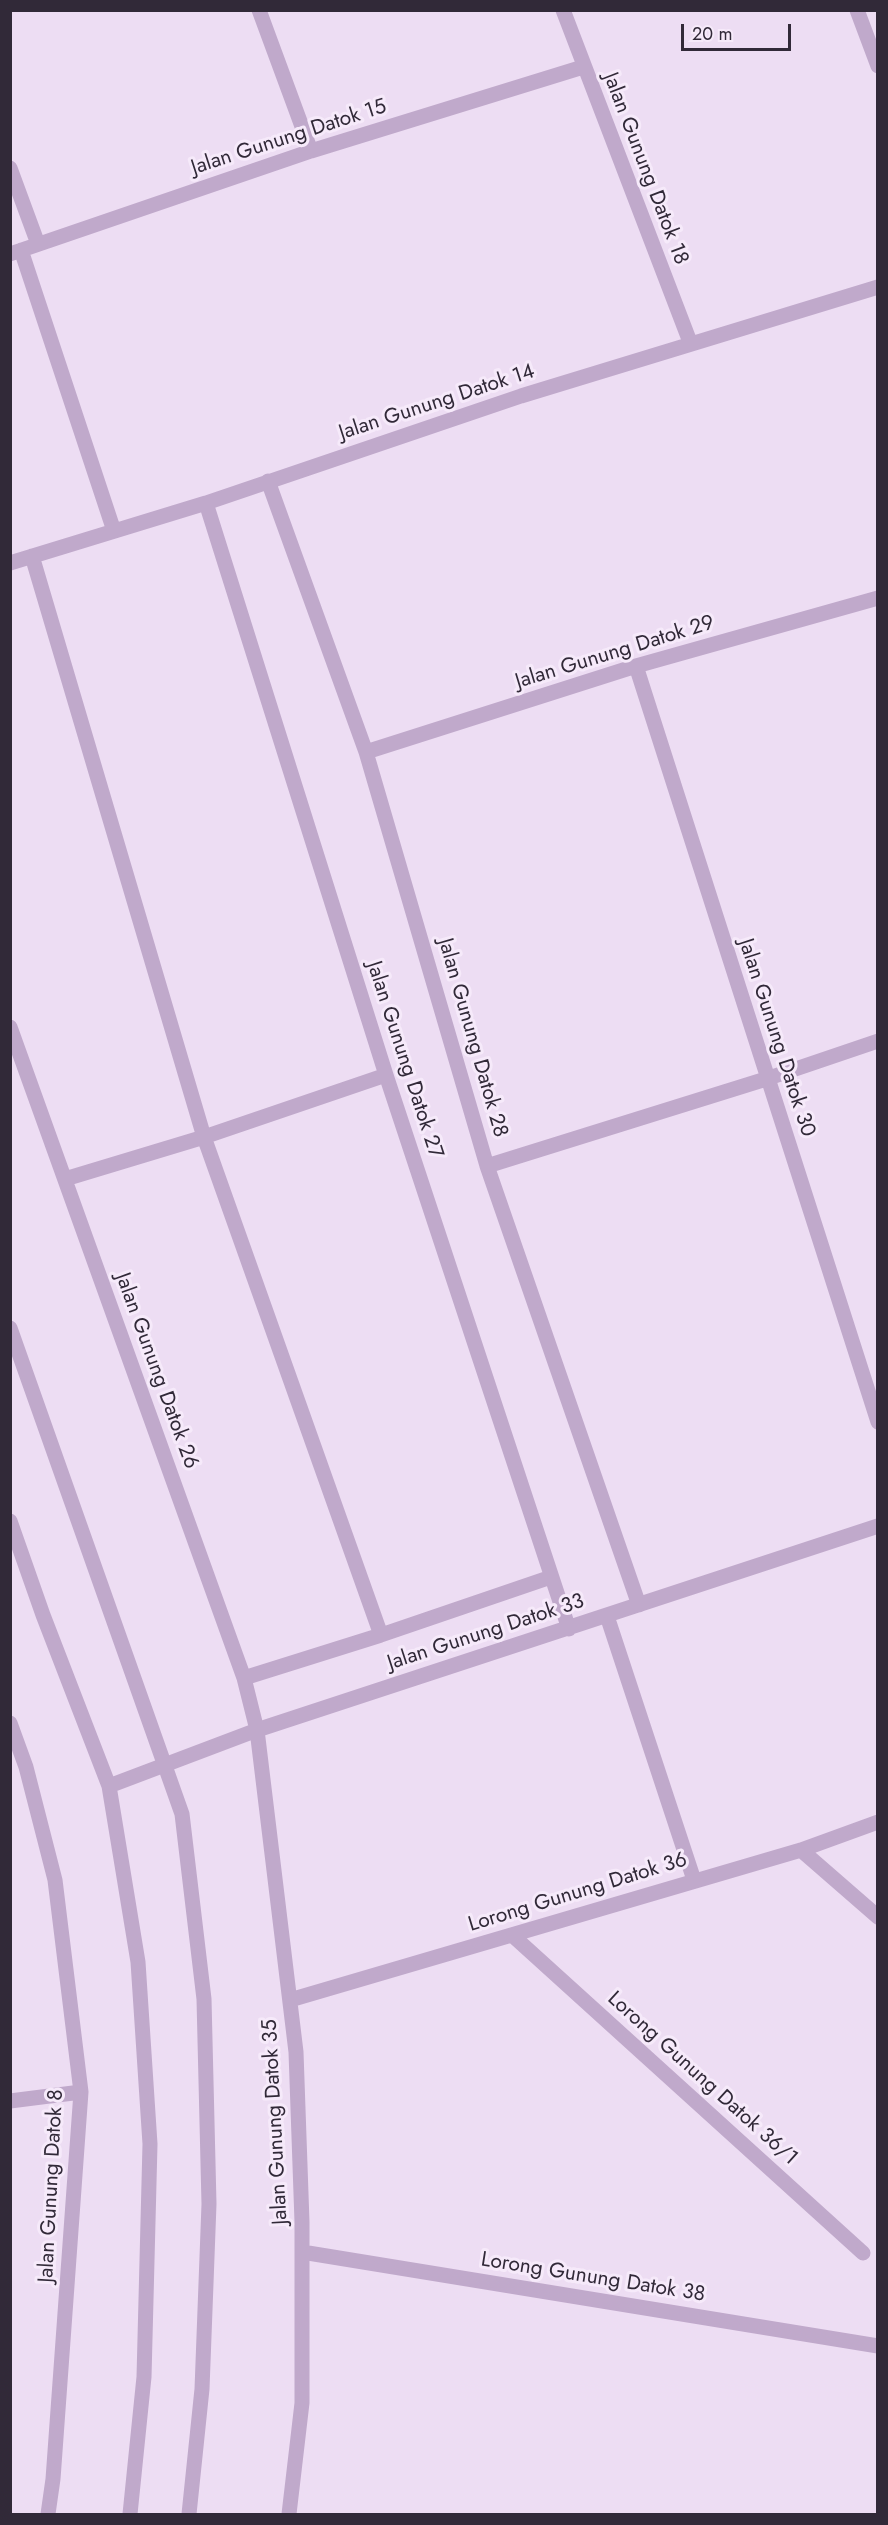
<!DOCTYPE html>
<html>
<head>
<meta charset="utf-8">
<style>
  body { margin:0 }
  #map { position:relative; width:888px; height:2525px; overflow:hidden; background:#edddf3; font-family:Jost,sans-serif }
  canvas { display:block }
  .frame { position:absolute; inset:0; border:12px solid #312938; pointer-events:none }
  .scale { position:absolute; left:681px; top:24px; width:110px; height:27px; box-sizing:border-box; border:3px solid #312938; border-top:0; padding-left:8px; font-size:18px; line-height:21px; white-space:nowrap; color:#312938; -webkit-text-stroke:4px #f6eafa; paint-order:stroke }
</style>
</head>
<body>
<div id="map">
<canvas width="888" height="2525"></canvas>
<div class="frame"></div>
<div class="scale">20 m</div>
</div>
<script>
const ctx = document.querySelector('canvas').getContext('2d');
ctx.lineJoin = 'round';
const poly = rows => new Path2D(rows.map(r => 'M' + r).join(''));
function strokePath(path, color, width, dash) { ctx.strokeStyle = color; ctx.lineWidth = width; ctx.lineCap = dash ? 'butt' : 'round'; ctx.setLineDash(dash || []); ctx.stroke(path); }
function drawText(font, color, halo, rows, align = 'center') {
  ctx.font = font + ' Jost,sans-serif'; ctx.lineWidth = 6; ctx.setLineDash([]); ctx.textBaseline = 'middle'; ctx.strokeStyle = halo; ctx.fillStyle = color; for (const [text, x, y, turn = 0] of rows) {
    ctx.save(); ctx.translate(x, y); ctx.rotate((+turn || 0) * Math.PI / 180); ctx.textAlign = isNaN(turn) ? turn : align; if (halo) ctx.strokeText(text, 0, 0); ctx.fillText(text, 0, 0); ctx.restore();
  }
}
const minor = poly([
  [259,10,311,151],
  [563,10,690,342],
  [857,10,878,66],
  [10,168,38,244],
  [21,250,114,531],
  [10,254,311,151,583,67],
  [268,481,366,752,487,1166,639,1605],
  [206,503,386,1075,569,1629],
  [32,556,204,1137,381,1635],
  [10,563,206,503,521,396,878,287],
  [636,666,878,1422],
  [366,752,636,666,878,598],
  [10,1027,244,1678,257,1730,296,2052,302,2222,302,2403,289,2514],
  [487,1166,766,1079,878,1041],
  [65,1179,204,1137,386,1075],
  [10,1328,182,1814,204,1999,209,2204,202,2389,189,2514],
  [10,1521,43,1615,109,1786,138,1962,150,2144,144,2377,130,2514],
  [607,1616,694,1880],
  [244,1678,381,1635,551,1577],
  [10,1723,26,1767,55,1880,81,2092,53,2479,48,2514],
  [109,1786,257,1730,878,1526],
  [801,1850,878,1917],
  [512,1935,863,2253],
  [290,2000,801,1850,878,1822],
  [10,2101,81,2092],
  [302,2252,878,2346]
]);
const streetNames = [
  ["Jalan Gunung Datok 15",289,138,-18],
  ["Jalan Gunung Datok 18",645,169,69],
  ["Jalan Gunung Datok 14",437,403,-18],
  ["Jalan Gunung Datok 29",615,653,-17],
  ["Jalan Gunung Datok 28",472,1038,74],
  ["Jalan Gunung Datok 30",776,1038,72],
  ["Jalan Gunung Datok 27",404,1060,72],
  ["Jalan Gunung Datok 26",156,1371,70],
  ["Jalan Gunung Datok 33",486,1633,-18],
  ["Lorong Gunung Datok 36",578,1893,-17],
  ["Lorong Gunung Datok 36/1",702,2079,42],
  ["Jalan Gunung Datok 35",276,2122,-93],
  ["Jalan Gunung Datok 8",52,2186,-87],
  ["Lorong Gunung Datok 38",593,2278,9]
];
strokePath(minor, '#c0a9cb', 15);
drawText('21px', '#312938', '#f6eafa', streetNames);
</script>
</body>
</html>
